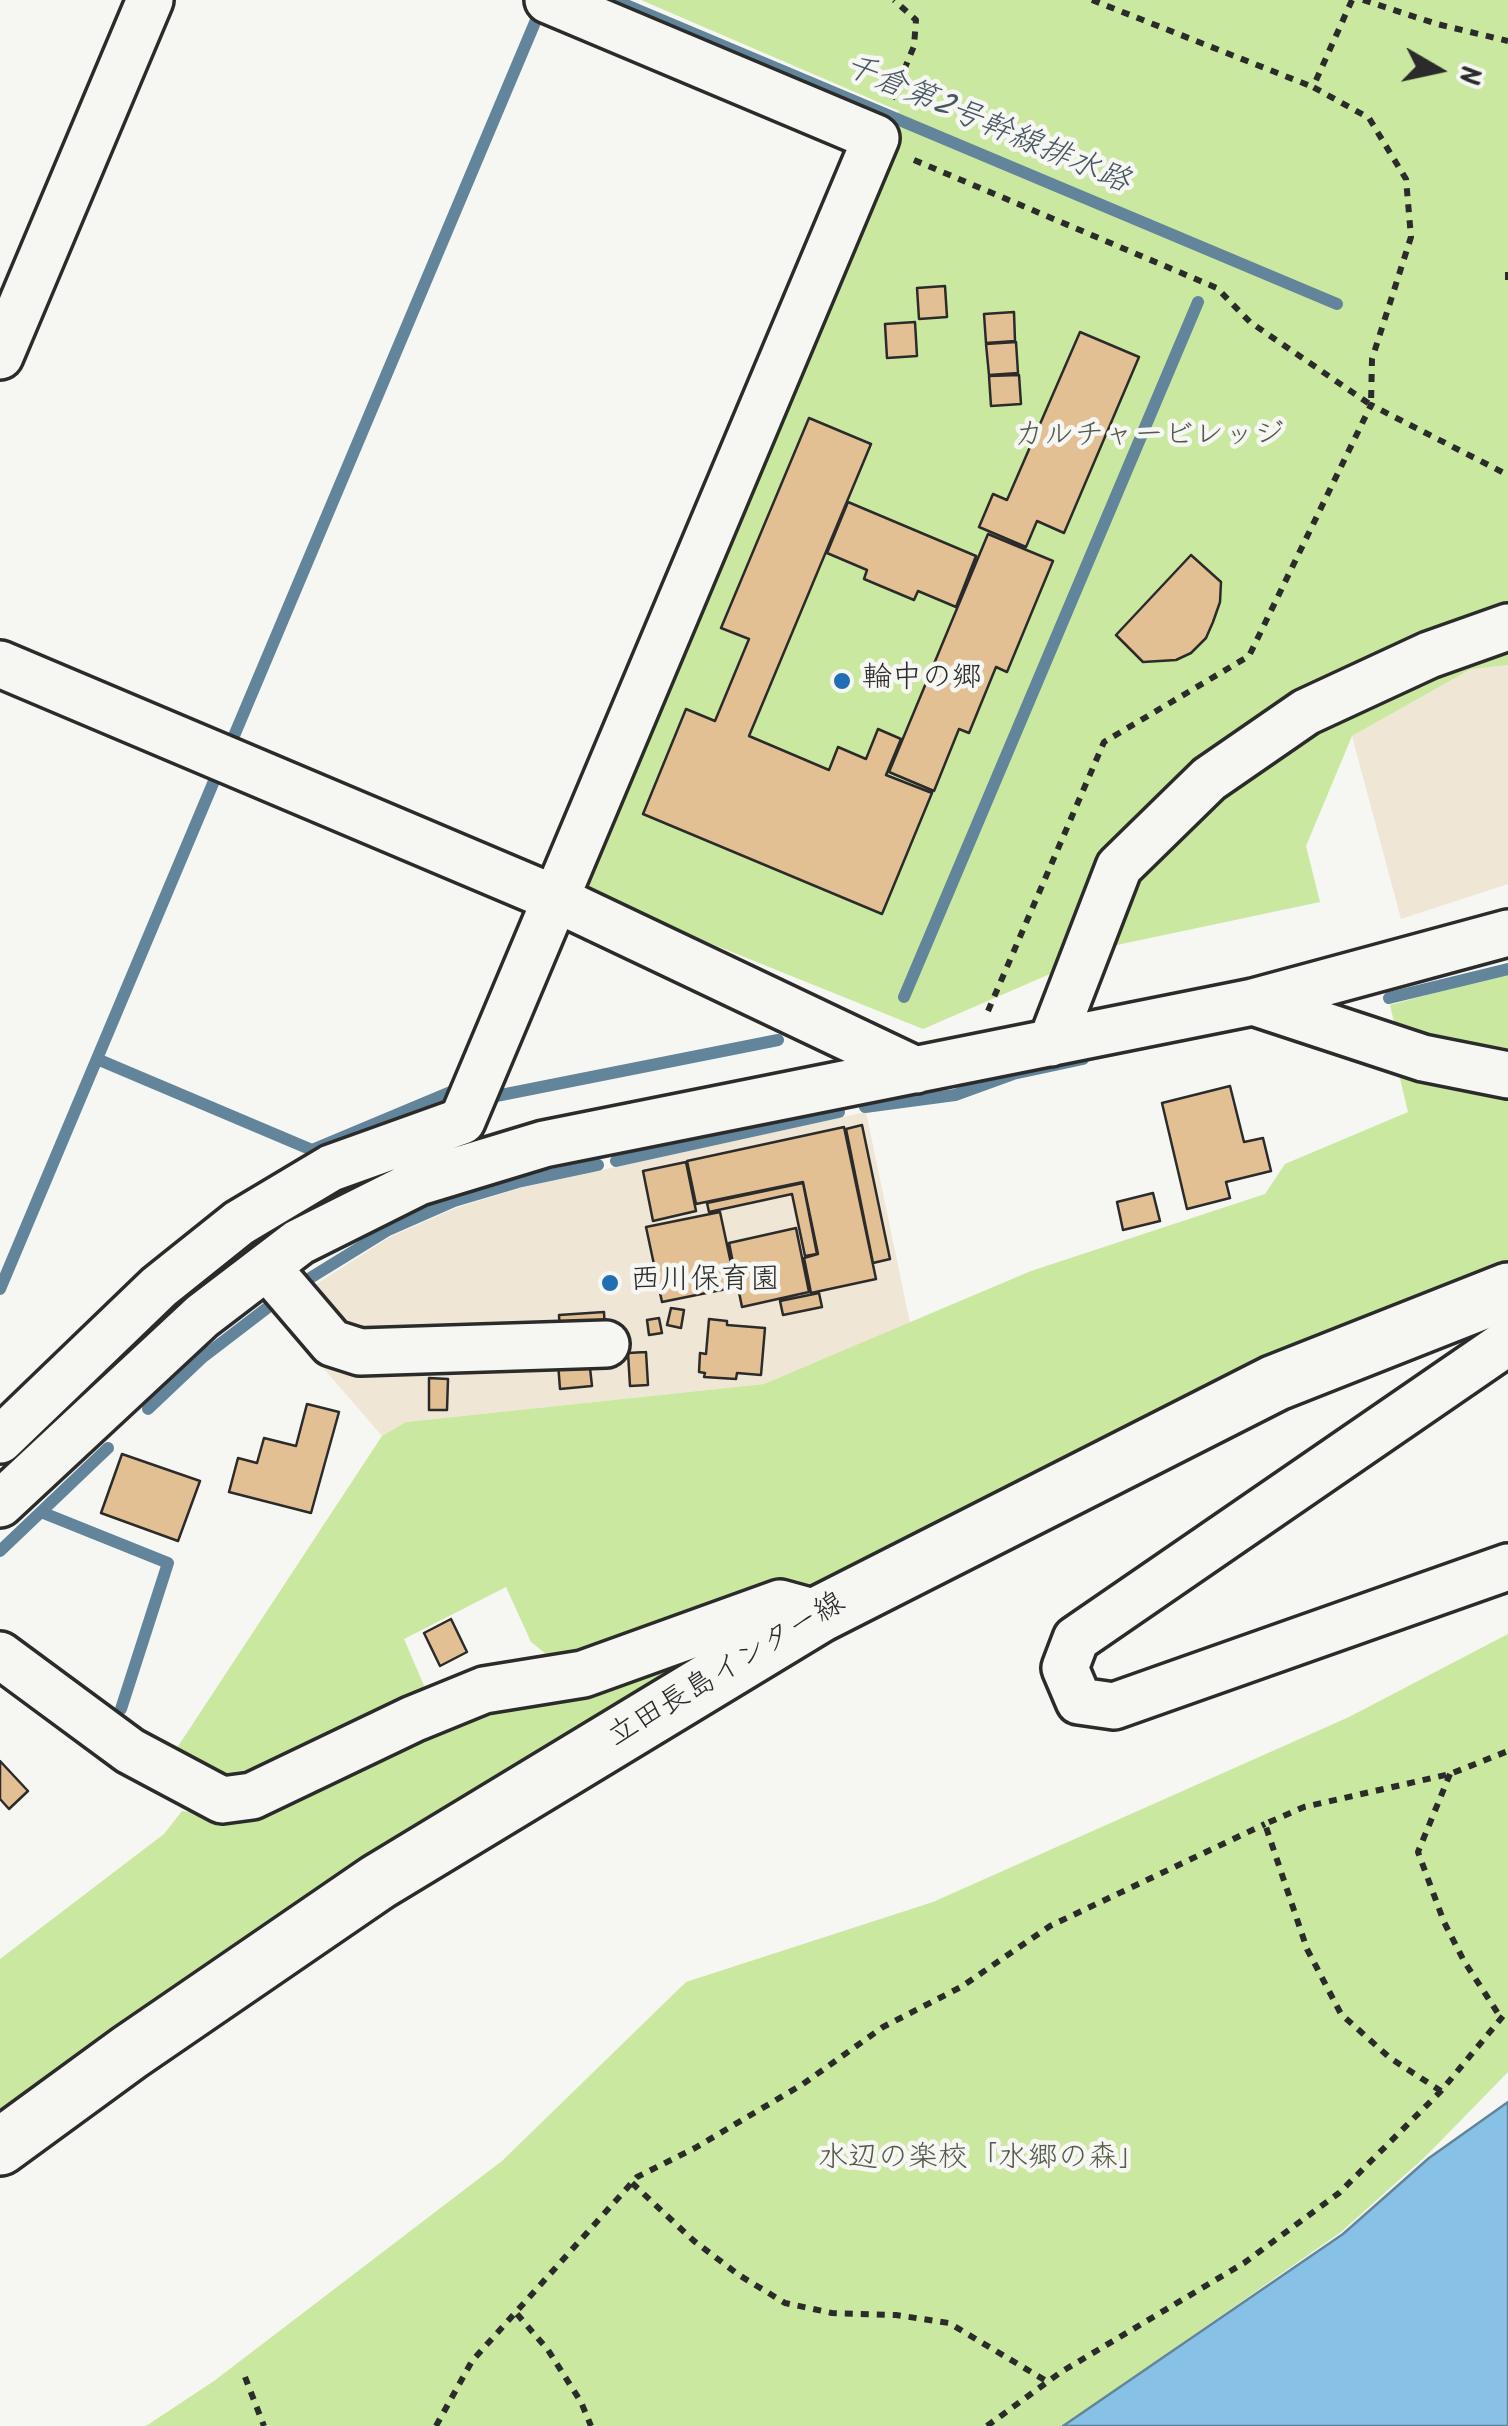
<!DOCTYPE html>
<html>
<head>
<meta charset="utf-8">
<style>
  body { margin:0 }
  #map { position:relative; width:1508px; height:2426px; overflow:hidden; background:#f6f6f2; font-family:Kalam,sans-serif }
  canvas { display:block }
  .north { position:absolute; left:1388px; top:20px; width:100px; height:100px; -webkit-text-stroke:8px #f6f6f2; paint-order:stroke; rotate:99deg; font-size:28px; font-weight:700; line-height:40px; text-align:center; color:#2b2b2b }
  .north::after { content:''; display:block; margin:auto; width:35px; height:45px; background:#2b2b2b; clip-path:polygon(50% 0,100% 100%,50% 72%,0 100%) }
</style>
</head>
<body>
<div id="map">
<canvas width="1508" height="2426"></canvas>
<div class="north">N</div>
</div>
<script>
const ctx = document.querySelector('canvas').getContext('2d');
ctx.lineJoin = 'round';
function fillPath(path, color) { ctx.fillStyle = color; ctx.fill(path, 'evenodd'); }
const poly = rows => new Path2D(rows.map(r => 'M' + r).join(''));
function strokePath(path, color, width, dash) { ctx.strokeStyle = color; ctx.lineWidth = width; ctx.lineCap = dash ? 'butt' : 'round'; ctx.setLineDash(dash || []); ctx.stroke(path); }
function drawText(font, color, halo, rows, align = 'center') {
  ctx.font = font + ' Kalam,"Klee One",sans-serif'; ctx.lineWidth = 9; ctx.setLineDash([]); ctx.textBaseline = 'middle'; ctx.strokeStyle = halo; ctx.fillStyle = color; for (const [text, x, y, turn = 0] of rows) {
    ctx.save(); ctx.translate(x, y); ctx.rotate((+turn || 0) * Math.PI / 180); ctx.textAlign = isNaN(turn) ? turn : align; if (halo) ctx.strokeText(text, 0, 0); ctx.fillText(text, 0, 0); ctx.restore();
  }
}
const built = poly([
  [1493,664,1508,665,1508,884,1401,919,1352,736,1471,669],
  [866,1112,910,1323,764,1384,406,1422,382,1436,274,1311,390,1237,456,1208,520,1188]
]);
const green = poly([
  [641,0,1508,0,1508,665,1471,669,1352,736,1306,846,1320,902,1117,945,923,1029,573,888,899,111],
  [1508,973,1508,1064,1397,1035,1390,1005],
  [1398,1070,1508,1093,1508,1273,836,1583,607,1656,551,1658,531,1642,506,1587,404,1639,425,1688,270,1764,224,1780,171,1757,382,1436,406,1422,764,1384,1031,1271,1265,1194,1285,1164,1408,1112],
  [775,1612,0,2125,0,1959,164,1834,182,1811,219,1816,431,1721],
  [1508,1634,1508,2072,1426,2156,1341,2232,1063,2426,146,2426,214,2381,502,2161,686,1982,933,1902,1349,1717]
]);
const water = poly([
  [1508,2102,1508,2426,1063,2426,1343,2234,1429,2158,1508,2102]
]);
const stream = poly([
  [614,0,1337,304],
  [231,743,536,20],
  [904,997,1198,302],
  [1389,998,1508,969],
  [97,1059,312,1150,453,1091],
  [496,1096,778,1040],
  [865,1107,955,1095,1013,1074,1083,1059],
  [616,1161,839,1112],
  [302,1283,388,1230,454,1201,518,1182,598,1165],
  [0,1289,214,781],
  [148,1409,203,1357,267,1308],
  [41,1512,168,1563,121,1709],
  [0,1551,108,1448]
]);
const building = poly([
  [945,286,947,317,919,319,917,288,945,286],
  [1014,312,1015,341,986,343,984,314,1014,312],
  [915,322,917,356,887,358,885,324,915,322],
  [1080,332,1139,357,1064,533,1037,521,1026,547,979,527,993,494,1007,500,1080,332],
  [1016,342,1018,373,989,375,986,344,1016,342],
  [1019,375,1021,404,991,406,989,376,1019,375],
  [809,418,871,444,749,736,829,770,838,747,866,759,878,729,901,739,886,775,932,793,882,914,643,814,686,709,715,721,749,639,721,628,809,418],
  [848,502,976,556,956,607,918,591,914,600,864,579,867,570,827,553,848,502],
  [988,534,1053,561,1007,672,996,667,969,733,959,729,934,791,889,772,988,534],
  [1191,555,1221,582,1220,602,1213,622,1206,638,1191,653,1176,660,1143,662,1116,635,1191,555],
  [1230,1086,1244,1142,1263,1138,1271,1171,1226,1182,1230,1198,1187,1209,1162,1103,1230,1086],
  [862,1125,890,1259,873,1263,846,1129,862,1125],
  [844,1127,876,1279,811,1293,804,1258,818,1254,803,1182,696,1204,687,1161,844,1127],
  [686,1162,696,1211,653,1221,643,1171,686,1162],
  [803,1183,817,1254,805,1256,792,1194,709,1212,707,1203,803,1183],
  [1153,1193,1160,1221,1123,1230,1117,1202,1153,1193],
  [720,1212,736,1287,662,1302,646,1227,720,1212],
  [796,1228,809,1292,742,1307,729,1243,796,1228],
  [819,1293,822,1307,783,1315,780,1301,819,1293],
  [671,1308,684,1310,681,1328,667,1325,671,1308],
  [604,1312,605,1332,560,1335,559,1315,604,1312],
  [659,1318,662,1333,649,1335,647,1320,659,1318],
  [709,1319,727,1321,727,1325,765,1328,761,1375,737,1373,736,1379,704,1377,705,1373,699,1372,700,1353,706,1354,709,1319],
  [646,1352,648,1385,630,1386,628,1353,646,1352],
  [589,1359,592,1386,560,1389,558,1363,589,1359],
  [429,1378,448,1379,447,1410,429,1410,429,1378],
  [307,1404,339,1412,311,1513,229,1492,238,1458,257,1463,264,1438,296,1446,307,1404],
  [122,1454,200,1481,178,1541,101,1513,122,1454],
  [451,1619,467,1652,440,1666,424,1633,451,1619],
  [0,1761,28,1791,9,1809,0,1799,0,1761]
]);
const path = poly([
  [1092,0,1313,87],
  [1352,0,1313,87,1369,118,1406,179,1411,237,1372,359,1371,404],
  [1363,0,1437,24,1508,41],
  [892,99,914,46,916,20,894,0],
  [914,160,1217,288,1250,322,1371,405],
  [1508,272,1508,282],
  [988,1011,1104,742,1249,656,1371,405,1508,475],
  [1450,1774,1418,1852,1444,1922,1464,1961,1501,2018],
  [1441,2091,1390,2058,1341,2014,1307,1949,1265,1824,1304,1807,1450,1774,1508,1751],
  [632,2183,694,2241,739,2275,785,2303,832,2313,896,2315,949,2323,1048,2382],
  [517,2314,548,2350,581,2402,591,2426],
  [245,2377,264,2426],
  [436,2426,472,2361,637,2177,695,2148,803,2084,883,2027,961,1987,1050,1926,1265,1824],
  [987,2426,1061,2372,1244,2263,1339,2193,1441,2091,1508,2010]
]);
const minor = poly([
  [0,356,150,0],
  [0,664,556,899,916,1070],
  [1253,1002,1423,1058,1508,1075],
  [1051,1043,1119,867,1209,779,1306,712,1429,655,1508,627],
  [267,1267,332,1343,360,1352,606,1344],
  [1508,1342,1076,1639,1065,1668,1079,1701,1114,1706,1508,1567],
  [0,1440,159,1287,239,1223,331,1168,462,1121,876,138,548,0],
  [0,1504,202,1316,299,1242,419,1182,544,1144,1253,1002,1508,933],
  [0,1655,130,1751,222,1800,252,1796,413,1719,484,1690,583,1674,780,1603,820,1614]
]);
const major = poly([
  [0,2147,130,2052,378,1882,820,1614,1275,1383,1508,1291]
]);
const markers = [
  [842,681,10,"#1f6fb2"],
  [610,1283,10,"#1f6fb2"]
];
const parkNames = [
  ["カルチャービレッジ",1149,438],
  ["水辺の楽校「水郷の森」",983,2161]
];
const poiNames = [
  ["輪中の郷",862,681],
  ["西川保育園",630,1283]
];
const streetNames = [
  ["立田長島インター線",728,1672,-31]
];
const waterNames = [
  ["千倉第2号幹線排水路",986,127,23]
];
fillPath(built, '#f0e6d6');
fillPath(green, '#cae89f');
fillPath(water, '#87c1e6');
strokePath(water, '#62859b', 2.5);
strokePath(stream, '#62859b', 12);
fillPath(building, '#e3c094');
strokePath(building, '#2b2b2b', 2.5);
strokePath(minor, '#2b2b2b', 52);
strokePath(major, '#2b2b2b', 62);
strokePath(path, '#2b2b2b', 6, [8, 8]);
strokePath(minor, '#f6f6f2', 45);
strokePath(major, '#f6f6f2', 55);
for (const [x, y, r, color] of markers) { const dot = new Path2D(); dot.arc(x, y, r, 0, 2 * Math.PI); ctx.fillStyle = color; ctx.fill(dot); strokePath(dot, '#f6f6f2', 4); }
drawText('30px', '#535a48', '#f6f6f2', parkNames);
drawText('30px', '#2b2b2b', '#f6f6f2', poiNames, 'left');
drawText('30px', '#2b2b2b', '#f6f6f2', streetNames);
drawText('italic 32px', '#475863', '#f6f6f2', waterNames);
</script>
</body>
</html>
